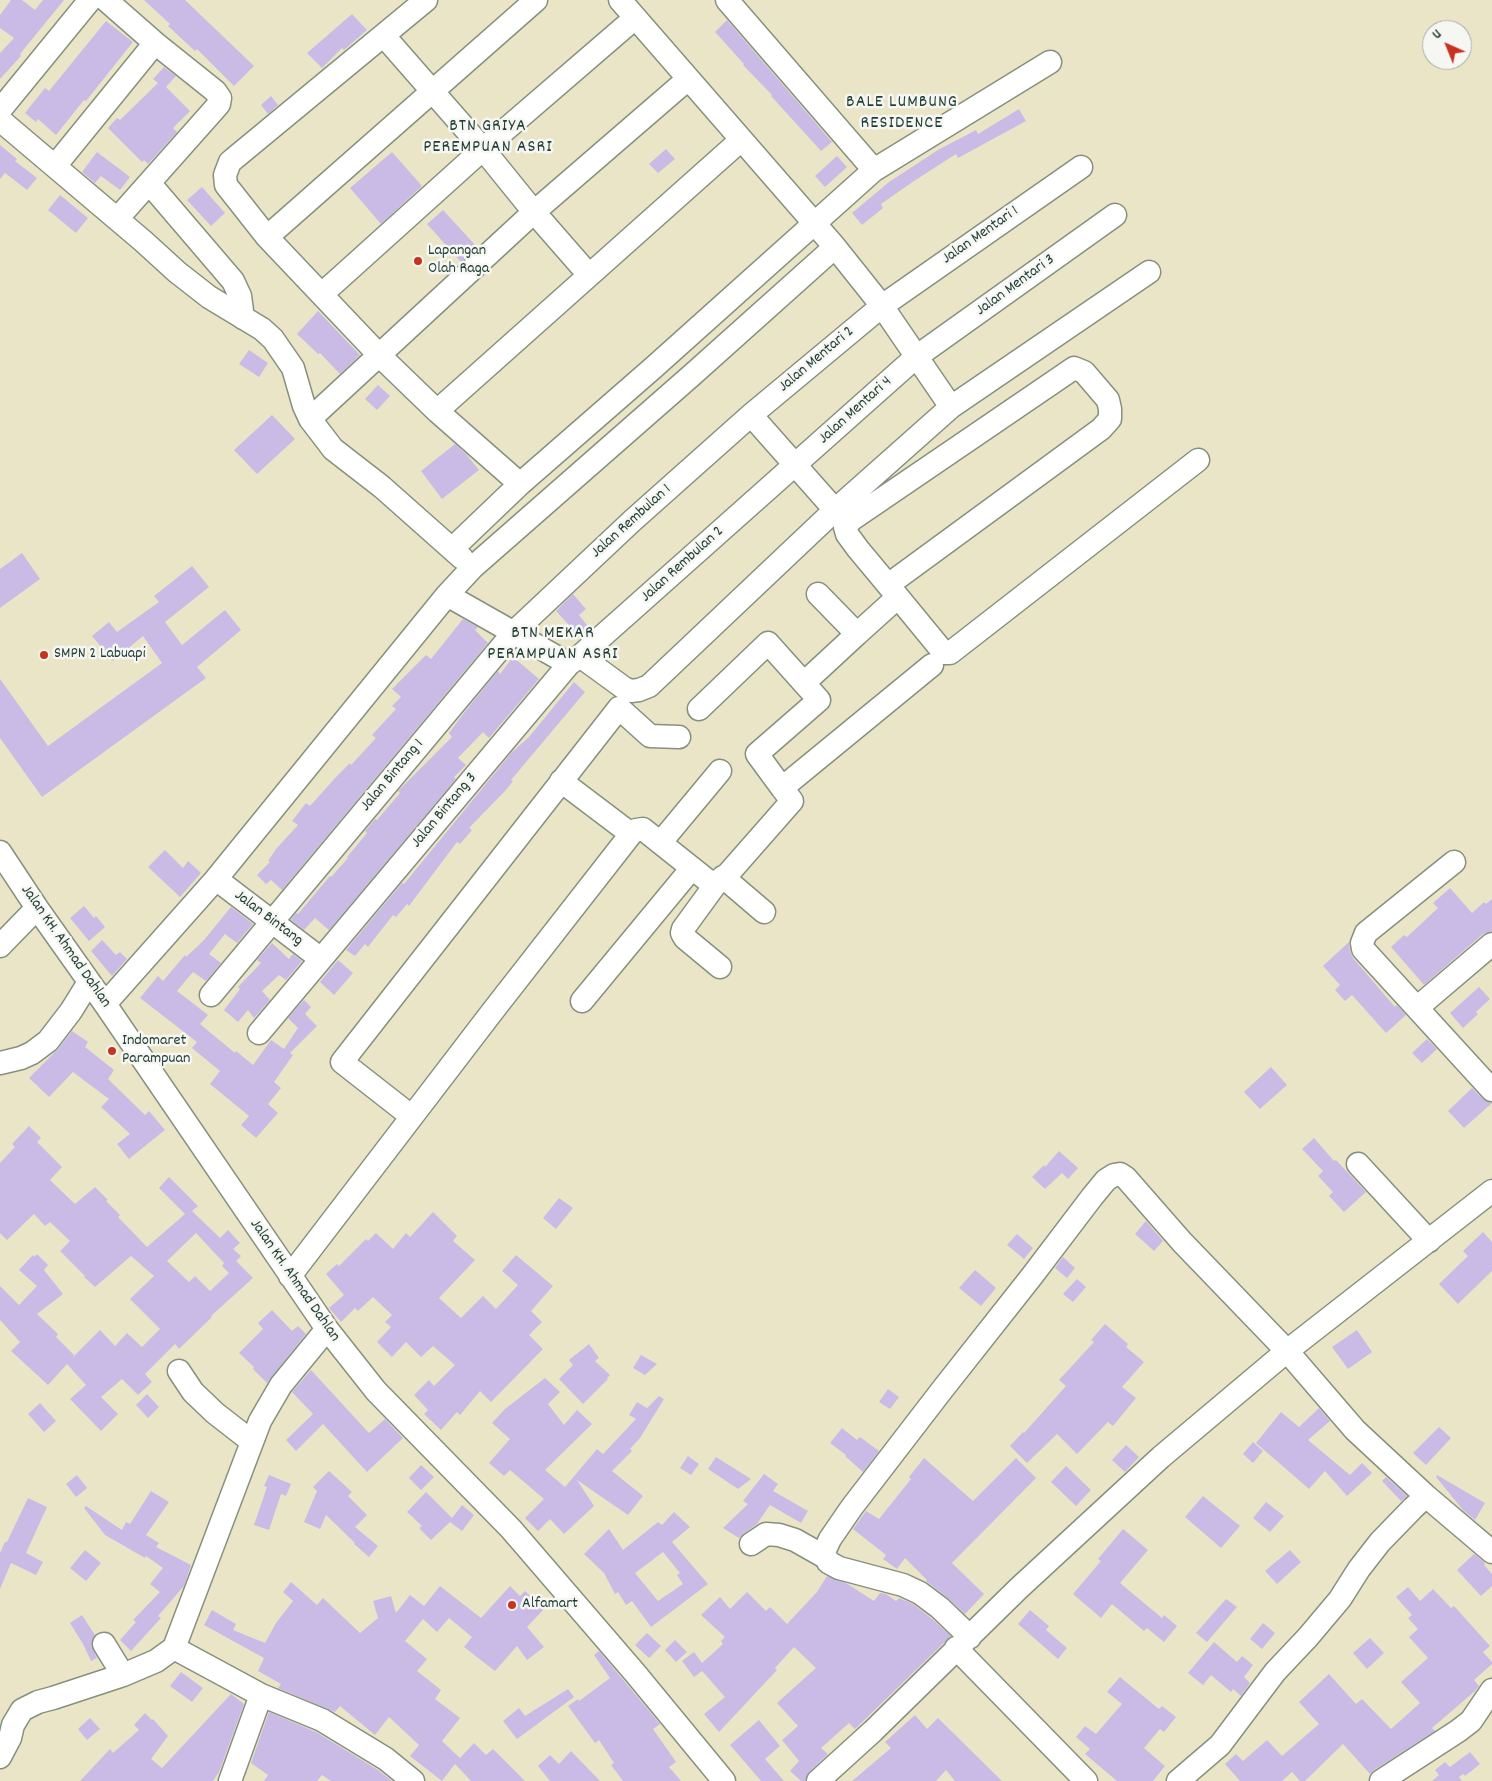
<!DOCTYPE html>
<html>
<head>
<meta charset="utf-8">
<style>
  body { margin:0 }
  #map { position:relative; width:1492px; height:1781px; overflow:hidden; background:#ebe5c8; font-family:Dekko,sans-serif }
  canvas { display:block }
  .north { position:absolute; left:1422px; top:20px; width:50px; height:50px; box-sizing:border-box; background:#f6f6f2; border:1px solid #a0aca6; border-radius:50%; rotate:316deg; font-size:14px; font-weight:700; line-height:20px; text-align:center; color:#1f3d34 }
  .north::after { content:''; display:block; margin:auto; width:18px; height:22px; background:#c8321e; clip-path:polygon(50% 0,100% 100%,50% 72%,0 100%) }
</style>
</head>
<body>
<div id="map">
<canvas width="1492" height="1781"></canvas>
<div class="north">U</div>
</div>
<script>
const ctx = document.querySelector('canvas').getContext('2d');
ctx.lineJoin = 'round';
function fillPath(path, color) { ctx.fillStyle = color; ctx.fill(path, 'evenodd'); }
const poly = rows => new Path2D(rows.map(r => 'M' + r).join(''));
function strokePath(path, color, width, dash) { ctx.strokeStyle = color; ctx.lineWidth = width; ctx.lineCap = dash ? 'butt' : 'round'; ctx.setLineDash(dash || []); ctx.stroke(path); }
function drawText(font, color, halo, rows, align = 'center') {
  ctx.font = font + ' Dekko,sans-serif'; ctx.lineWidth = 5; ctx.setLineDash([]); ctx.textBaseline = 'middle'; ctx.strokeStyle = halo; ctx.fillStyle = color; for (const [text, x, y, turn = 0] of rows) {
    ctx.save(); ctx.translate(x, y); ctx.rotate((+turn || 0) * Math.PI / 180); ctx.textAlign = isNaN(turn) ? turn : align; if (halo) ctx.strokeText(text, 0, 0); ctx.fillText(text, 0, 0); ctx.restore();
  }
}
const building = poly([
  [11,0,22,0,35,10,43,0,64,0,20,54,21,56,0,79,0,53,14,38,0,28,0,15],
  [144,0,185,0,254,66,234,86,197,49,195,51,168,26,170,24],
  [352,14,367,30,344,50,342,48,322,68,307,53],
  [727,20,832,142,821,151,771,96,772,95,743,65,744,64,715,32],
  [106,21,133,42,86,101,84,100,56,135,38,119,36,122,25,113,45,88,49,91],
  [164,67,176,76,166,87,190,111,173,128,177,132,148,164,144,160,142,162,108,128,117,118,120,120,158,83,153,79],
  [271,96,278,105,268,114,261,105],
  [1019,109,1026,121,958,158,956,154,914,181,881,204,883,208,862,225,852,213,889,182,938,150,976,130,978,134],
  [0,145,17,159,15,161,37,178,27,190,5,173,0,179],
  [666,149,675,159,658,173,649,164],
  [97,152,130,177,120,190,101,176,95,183,82,172],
  [392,152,422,186,381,224,350,188],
  [837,156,847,167,825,187,815,176],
  [202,187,225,213,211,226,187,200],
  [60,195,88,218,76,233,48,210],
  [443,210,477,247,461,262,427,224],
  [318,311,360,355,340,374,320,353,318,354,297,334],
  [249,350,268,363,259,377,239,364],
  [378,385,390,396,377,410,365,399],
  [272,415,295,439,257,474,234,450],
  [455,444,466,454,479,470,442,499,421,471],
  [22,553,40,579,0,608,0,569],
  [192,566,209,587,165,622,182,645,225,610,241,630,197,667,206,678,42,797,0,738,0,679,48,746,162,663,143,636,113,661,92,636,109,622,117,632,159,602,154,596],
  [573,594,586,609,579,615,590,629,581,638,556,611],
  [463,619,478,627,475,630,488,643,282,890,271,880,266,884,257,875,270,862,268,861,276,849,298,825,292,821,306,803,310,806,336,777,350,763,351,765,376,738,372,735,396,709,392,706,401,697,392,689,426,655,431,659],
  [513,657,539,679,489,738,483,732,458,758,466,765,454,777,456,779,329,930,315,918,304,930,291,920,296,913,298,914,330,876,331,877,348,858,347,857,367,833,365,831,375,819,377,820,400,793,398,791,452,737,449,733,467,709,498,671,500,674],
  [574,682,585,692,511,780,513,781,505,791,469,828,472,830,460,844,457,842,409,906,407,904,396,917,393,915,368,947,365,944,355,956,346,950,402,883,404,884,512,752,529,737],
  [165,850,183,868,188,861,201,873,180,897,148,867],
  [1450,888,1472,913,1484,902,1486,904,1492,899,1492,931,1483,934,1424,985,1391,947,1404,935,1407,937,1438,908,1433,903],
  [84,906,94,918,96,916,105,927,89,941,70,918],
  [231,907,253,924,237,943,225,934,209,954,221,963,206,981,193,972,177,991,208,1015,200,1024,235,1053,236,1051,253,1065,271,1040,284,1049,298,1028,288,1018,304,1000,311,1007,305,1014,317,1026,290,1053,293,1055,274,1082,281,1088,268,1104,278,1113,256,1138,241,1125,249,1116,210,1084,220,1071,192,1048,197,1042,140,998,158,976,163,981,185,955,186,957,204,940],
  [102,940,116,955,120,952,127,959,112,976,91,951],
  [1349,942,1350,951,1353,958,1395,1007,1397,1005,1406,1015,1386,1033,1352,995,1345,1001,1335,990,1340,985,1323,966],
  [272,943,289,959,293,954,302,961,286,980,279,975,262,991,270,1000,254,1018,248,1010,238,1022,224,1010,240,989,238,987,261,963,257,960],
  [338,960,353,973,334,995,320,982],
  [1479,987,1490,999,1476,1012,1478,1014,1463,1028,1450,1013],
  [72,1031,88,1042,85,1047,114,1070,108,1079,145,1115,149,1111,165,1130,129,1159,117,1144,130,1134,101,1107,109,1099,73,1072,49,1097,29,1078,58,1049],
  [1427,1039,1437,1049,1422,1063,1412,1053],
  [1271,1067,1287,1085,1260,1109,1244,1092],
  [1472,1088,1483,1099,1492,1103,1464,1128,1448,1111],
  [29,1126,41,1138,37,1142,62,1167,50,1180,75,1204,95,1187,108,1200,106,1201,120,1215,118,1217,147,1247,185,1214,159,1188,169,1177,198,1206,192,1211,220,1238,228,1230,240,1243,233,1249,241,1256,236,1261,253,1278,211,1316,212,1317,179,1349,175,1344,145,1374,152,1382,138,1395,122,1379,101,1397,118,1414,101,1431,70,1399,86,1385,67,1364,48,1385,11,1351,20,1342,0,1320,0,1286,19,1305,37,1286,19,1270,33,1255,34,1257,37,1254,48,1265,44,1270,63,1294,37,1314,58,1334,56,1337,75,1356,72,1358,100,1330,115,1346,127,1333,142,1347,160,1329,130,1299,154,1276,131,1256,95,1287,84,1277,85,1276,60,1251,70,1241,50,1222,45,1226,34,1214,7,1240,0,1233,0,1163,15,1147,12,1144],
  [196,1233,224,1263,222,1266,229,1273,210,1291,195,1276,189,1282,167,1261],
  [1314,1138,1334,1161,1336,1160,1366,1192,1344,1212,1329,1196,1333,1192,1318,1176,1323,1171,1302,1149],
  [1059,1151,1078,1168,1068,1179,1062,1173,1045,1189,1032,1177,1044,1165,1045,1167],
  [559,1198,573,1208,556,1229,543,1218],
  [433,1212,457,1236,453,1241,475,1260,439,1298,461,1318,483,1296,496,1309,518,1285,502,1271,516,1255,553,1286,531,1311,542,1322,529,1335,543,1349,491,1402,480,1391,460,1415,457,1412,441,1430,424,1414,428,1410,414,1395,429,1380,434,1386,455,1365,433,1346,421,1357,406,1342,392,1357,377,1342,391,1327,385,1322,392,1315,373,1297,358,1311,355,1308,341,1322,329,1308,344,1295,326,1274,337,1264,339,1266,366,1239,368,1241,376,1233,393,1249,406,1233,410,1237],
  [1146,1221,1163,1241,1154,1251,1135,1234],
  [1483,1232,1492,1242,1492,1271,1458,1304,1439,1284,1468,1256,1463,1251],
  [1017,1234,1033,1248,1024,1259,1007,1245],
  [1063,1257,1075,1268,1067,1278,1055,1268],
  [975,1270,996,1288,981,1306,959,1288],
  [1077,1279,1086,1287,1073,1302,1063,1294],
  [272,1310,292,1331,298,1326,306,1334,267,1383,253,1369,254,1367,239,1353,263,1329,258,1323],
  [1105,1324,1128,1344,1126,1347,1144,1362,1122,1387,1136,1398,1113,1426,1108,1422,1077,1454,1057,1434,1027,1463,1010,1446,1023,1432,1024,1433,1066,1386,1059,1380,1094,1342,1091,1340],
  [1357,1330,1372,1352,1348,1369,1332,1347],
  [589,1344,599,1358,595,1361,610,1375,607,1378,608,1379,583,1404,559,1379,573,1365,569,1360],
  [641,1355,657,1364,645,1375,633,1368],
  [311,1370,369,1433,385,1419,403,1438,367,1472,323,1424,296,1451,286,1440,313,1414,292,1392],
  [545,1378,560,1392,548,1404,564,1425,577,1410,592,1424,545,1470,565,1487,597,1449,603,1454,636,1419,629,1415,637,1402,647,1408,659,1396,664,1399,640,1438,630,1449,632,1451,612,1471,643,1496,628,1515,577,1480,594,1506,564,1534,550,1519,538,1531,525,1518,544,1499,510,1470,504,1476,489,1463,510,1439,492,1423,505,1409],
  [888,1389,899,1397,890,1409,879,1402],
  [147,1394,159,1407,148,1418,136,1405],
  [40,1403,56,1421,44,1432,28,1414],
  [1319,1408,1330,1421,1308,1440,1350,1475,1362,1463,1372,1473,1347,1496,1325,1471,1309,1489,1256,1443,1281,1412,1299,1427],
  [1439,1427,1451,1438,1426,1465,1413,1453],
  [842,1428,857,1440,860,1437,879,1451,863,1472,845,1456,846,1455,830,1443],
  [1253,1442,1263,1451,1253,1463,1243,1454],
  [1126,1445,1139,1457,1125,1472,1112,1460],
  [688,1456,699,1464,691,1475,680,1468],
  [716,1457,751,1479,738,1489,708,1469],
  [924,1458,973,1501,1016,1458,1036,1478,952,1563,984,1594,965,1614,948,1598,926,1581,927,1580,905,1558,897,1569,883,1559,886,1555,853,1529,866,1511,879,1519,911,1479,909,1477],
  [421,1465,434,1477,421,1490,409,1478],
  [1066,1466,1091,1490,1076,1506,1051,1482],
  [329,1471,352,1492,348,1496,367,1515,355,1527,378,1546,369,1557,354,1544,355,1543,326,1515,320,1529,304,1522,317,1491,313,1487],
  [764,1474,778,1484,773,1491,808,1511,801,1523,770,1505,757,1524,744,1533,739,1538,723,1528,748,1504,743,1501],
  [77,1475,87,1488,76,1497,66,1484],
  [269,1475,291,1484,286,1496,281,1494,269,1530,254,1525,267,1487,264,1486],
  [1437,1475,1485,1503,1475,1520,1463,1510,1436,1477],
  [1386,1477,1407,1496,1401,1501,1382,1481],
  [151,1491,169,1502,146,1535,159,1543,156,1547,191,1565,184,1586,158,1616,161,1618,131,1651,120,1640,136,1622,133,1620,160,1592,150,1584,163,1568,146,1556,145,1558,105,1535,84,1508,86,1506,122,1530,126,1522,130,1524],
  [426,1492,452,1518,462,1505,474,1515,462,1531,450,1522,431,1540,419,1528,422,1526,407,1512],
  [1203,1496,1240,1526,1221,1548,1185,1517],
  [28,1498,47,1507,26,1553,43,1562,36,1575,11,1563,0,1589,0,1553,5,1542,7,1542],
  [1266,1502,1284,1516,1270,1532,1253,1518],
  [674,1512,690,1527,672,1542,708,1584,651,1627,632,1601,626,1605,618,1592,615,1594,604,1573,584,1554,609,1529,623,1550,658,1522,662,1525],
  [663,1552,680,1573,677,1575,683,1584,658,1601,635,1573],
  [1123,1529,1148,1550,1120,1583,1162,1618,1164,1615,1177,1626,1164,1642,1147,1628,1144,1631,1112,1604,1101,1618,1073,1594,1101,1561,1098,1559],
  [85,1550,101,1563,86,1581,70,1568],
  [1290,1550,1301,1562,1277,1584,1265,1571],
  [1474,1554,1484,1562,1485,1564,1484,1565,1492,1574,1492,1586,1481,1596,1457,1570],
  [827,1576,846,1583,874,1601,880,1593,886,1594,896,1601,899,1598,913,1604,931,1618,951,1636,855,1729,849,1723,821,1748,828,1754,809,1772,805,1781,801,1781,790,1771,799,1761,782,1740,798,1726,777,1703,816,1668,794,1647,775,1668,777,1670,719,1732,704,1714,725,1697,702,1671,694,1677,682,1661,694,1652,702,1663,723,1644,721,1641,725,1637,701,1615,720,1597,730,1609,747,1592,766,1611,770,1607,787,1624,817,1592],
  [291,1582,317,1605,323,1598,360,1633,378,1618,373,1601,391,1596,396,1613,410,1595,424,1606,440,1586,481,1618,510,1586,520,1596,525,1591,544,1609,527,1627,544,1647,527,1660,517,1646,495,1671,464,1647,472,1637,449,1618,437,1632,423,1619,405,1641,427,1659,417,1671,441,1690,435,1699,460,1718,442,1741,460,1758,474,1743,486,1755,493,1749,525,1781,471,1781,455,1764,442,1781,410,1756,419,1745,389,1717,375,1735,340,1706,335,1712,278,1688,281,1684,258,1671,264,1658,204,1625,212,1610,236,1624,233,1630,265,1643,276,1623,293,1601,283,1592],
  [1408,1587,1420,1601,1433,1589,1451,1608,1454,1606,1490,1646,1483,1652,1492,1662,1492,1664,1474,1680,1479,1686,1475,1691,1432,1728,1435,1731,1374,1770,1370,1774,1343,1744,1305,1781,1300,1781,1292,1772,1282,1781,1240,1781,1225,1764,1236,1754,1243,1761,1267,1740,1282,1756,1319,1724,1299,1702,1329,1674,1356,1704,1362,1699,1391,1729,1420,1703,1401,1682,1428,1658,1409,1637,1418,1629,1408,1618,1412,1615,1396,1597],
  [1226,1599,1237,1607,1207,1642,1196,1633],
  [1030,1610,1049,1626,1046,1630,1067,1648,1058,1659,1018,1624],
  [82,1615,95,1635,91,1645,97,1658,91,1661,83,1644,70,1623],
  [1263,1623,1275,1633,1262,1649,1250,1639],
  [647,1633,661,1646,649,1658,635,1645],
  [1370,1638,1384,1653,1367,1669,1353,1653],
  [675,1640,687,1652,676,1662,665,1650],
  [1214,1642,1237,1662,1242,1656,1253,1665,1244,1677,1250,1683,1241,1696,1233,1689,1231,1692,1211,1675,1203,1685,1188,1673],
  [599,1651,660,1724,653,1729,676,1762,669,1767,681,1781,623,1781,611,1765,614,1763,599,1740,595,1743,568,1706,578,1699,579,1701,610,1678,594,1655],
  [181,1672,203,1688,192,1702,170,1686],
  [1120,1677,1159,1709,1162,1706,1176,1717,1164,1732,1160,1729,1144,1748,1165,1766,1153,1781,1117,1781,1085,1754,1090,1749,1076,1737,1085,1726,1096,1734,1122,1704,1107,1692],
  [568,1689,574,1697,517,1739,503,1721,519,1708,525,1716],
  [231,1694,244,1704,219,1772,213,1781,80,1781,110,1749,113,1753,139,1730,134,1725,145,1713,152,1720,153,1719,168,1736,151,1759,162,1768],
  [269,1712,316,1732,378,1770,392,1781,331,1781,322,1775,317,1781,264,1781,268,1775,251,1763],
  [915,1715,927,1729,938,1718,1002,1781,955,1781,946,1770,936,1781,852,1781,891,1748,885,1742],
  [90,1718,100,1729,87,1740,78,1729],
  [759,1720,780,1746,765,1759,784,1781,761,1781,730,1745],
  [571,1751,600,1781,550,1781,538,1766,550,1755,559,1764],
  [1470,1752,1480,1764,1465,1776,1463,1774,1459,1777,1462,1781,1432,1781,1439,1775,1435,1770,1445,1762,1450,1767]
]);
const minor = poly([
  [106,0,155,43,215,91,220,98,219,104,212,112,117,219],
  [426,0,236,157,230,162,225,175,226,185,267,237,379,355,437,411,520,484],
  [620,0,835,247,882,306,951,407],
  [727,0,874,170],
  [384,36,483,149,534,212,589,275],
  [0,110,90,0],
  [0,120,143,241,177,272,209,297,262,329,273,339,293,368,304,406,310,419,333,449,382,487,462,558],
  [55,166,155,43],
  [150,184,233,281,240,296,243,318],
  [267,237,536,0],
  [322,294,483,149,635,18],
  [437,411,741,140],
  [310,419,534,212,688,79],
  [835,510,951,407,1149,272],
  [452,549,520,484,653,368,874,170,1050,62],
  [888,585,1101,429,1110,419,1110,409,1108,400,1084,372,1074,368,851,520,845,527,847,534,858,549,898,597,944,653,950,653,1198,460],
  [447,595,569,664],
  [857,634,898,597],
  [580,656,624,688,631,691,639,690,649,686,835,510,751,415],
  [804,683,857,634,818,594],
  [699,709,768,643,819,700,757,754,782,788],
  [561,781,631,834],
  [661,842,720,771],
  [0,852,37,908,105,1004,327,1329,376,1391,511,1529,635,1673,724,1781],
  [1454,862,1366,933,1362,943,1363,949,1492,1090],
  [723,877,764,912],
  [216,879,321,959],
  [718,881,683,929,682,933,685,938,720,967],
  [0,946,37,908],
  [211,995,514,632,632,521,751,415,882,306,1081,167],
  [582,1001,692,868],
  [105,1004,216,879,447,595,473,567,692,375,835,247],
  [1418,1007,1492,944],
  [259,1033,569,664,580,656,916,357,1115,215],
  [0,1063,21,1058,32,1053,48,1041,71,1011,89,982],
  [411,1116,342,1062,619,708,650,736,679,737],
  [1358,1164,1429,1241],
  [290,1276,492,1012,631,834,636,830,643,829,707,880,712,882,718,881,727,875,792,801,782,788,932,665],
  [179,1371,193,1392,215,1413,251,1441],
  [751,1544,766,1534,779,1535,795,1540,825,1557],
  [970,1637,940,1608,920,1593,903,1585,839,1568,828,1562,824,1552,830,1539,852,1507,942,1390,1032,1276,1092,1197,1106,1180,1114,1175,1120,1174,1126,1178,1182,1242,1287,1351,1355,1430,1426,1496,1492,1552],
  [104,1644,123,1675],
  [174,1648,261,1695,322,1720,386,1759,413,1781],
  [956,1648,1086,1781],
  [0,1757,10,1738,13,1725,22,1710,38,1702,53,1698,123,1675,156,1661,174,1648,260,1421,281,1385,327,1329],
  [230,1781,261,1695],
  [818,1781,873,1731,1019,1588,1161,1457,1287,1351,1492,1191],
  [1178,1781,1220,1745,1275,1672,1308,1637,1340,1599,1359,1569,1380,1542,1413,1508,1426,1496],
  [1381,1781,1458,1731,1471,1721,1492,1690]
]);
const markers = [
  [418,261,5,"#c8321e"],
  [44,655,5,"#c8321e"],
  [112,1051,5,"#c8321e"],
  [512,1605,5,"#c8321e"]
];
const streetNames = [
  ["Jalan Mentari 1",981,236,-35],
  ["Jalan Mentari 3",1016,286,-36],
  ["Jalan Mentari 2",817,360,-40],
  ["Jalan Mentari 4",856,411,-42],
  ["Jalan Rembulan 1",632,522,-42],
  ["Jalan Rembulan 2",683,565,-42],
  ["Jalan Bintang 1",393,776,-50],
  ["Jalan Bintang 3",445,811,-50],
  ["Jalan Bintang",268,919,37],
  ["Jalan KH. Ahmad Dahlan",65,947,55],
  ["Jalan KH. Ahmad Dahlan",294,1281,55]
];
const poiNames = [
  ["Lapangan",428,252],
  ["Olah Raga",428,270],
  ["SMPN 2 Labuapi",54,655],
  ["Indomaret",122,1042],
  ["Parampuan",122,1060],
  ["Alfamart",522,1605]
];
const neighbourhoodNames = [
  ["BALE LUMBUNG",902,104],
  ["RESIDENCE",902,125],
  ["BTN GRIYA",488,128],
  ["PEREMPUAN ASRI",488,149],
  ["BTN MEKAR",553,635],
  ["PERAMPUAN ASRI",553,656]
];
fillPath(building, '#cabbe6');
strokePath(minor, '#85917e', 25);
strokePath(minor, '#fff', 22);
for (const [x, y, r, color] of markers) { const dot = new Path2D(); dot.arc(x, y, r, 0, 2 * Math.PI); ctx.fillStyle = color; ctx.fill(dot); strokePath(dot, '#f6f6f2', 2); }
drawText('16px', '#1f3d34', '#f6f6f2', streetNames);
drawText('16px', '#1f3d34', '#f6f6f2', poiNames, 'left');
ctx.letterSpacing = '1px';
drawText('18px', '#1f3d34', '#f6f6f2', neighbourhoodNames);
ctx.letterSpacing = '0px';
</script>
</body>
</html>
